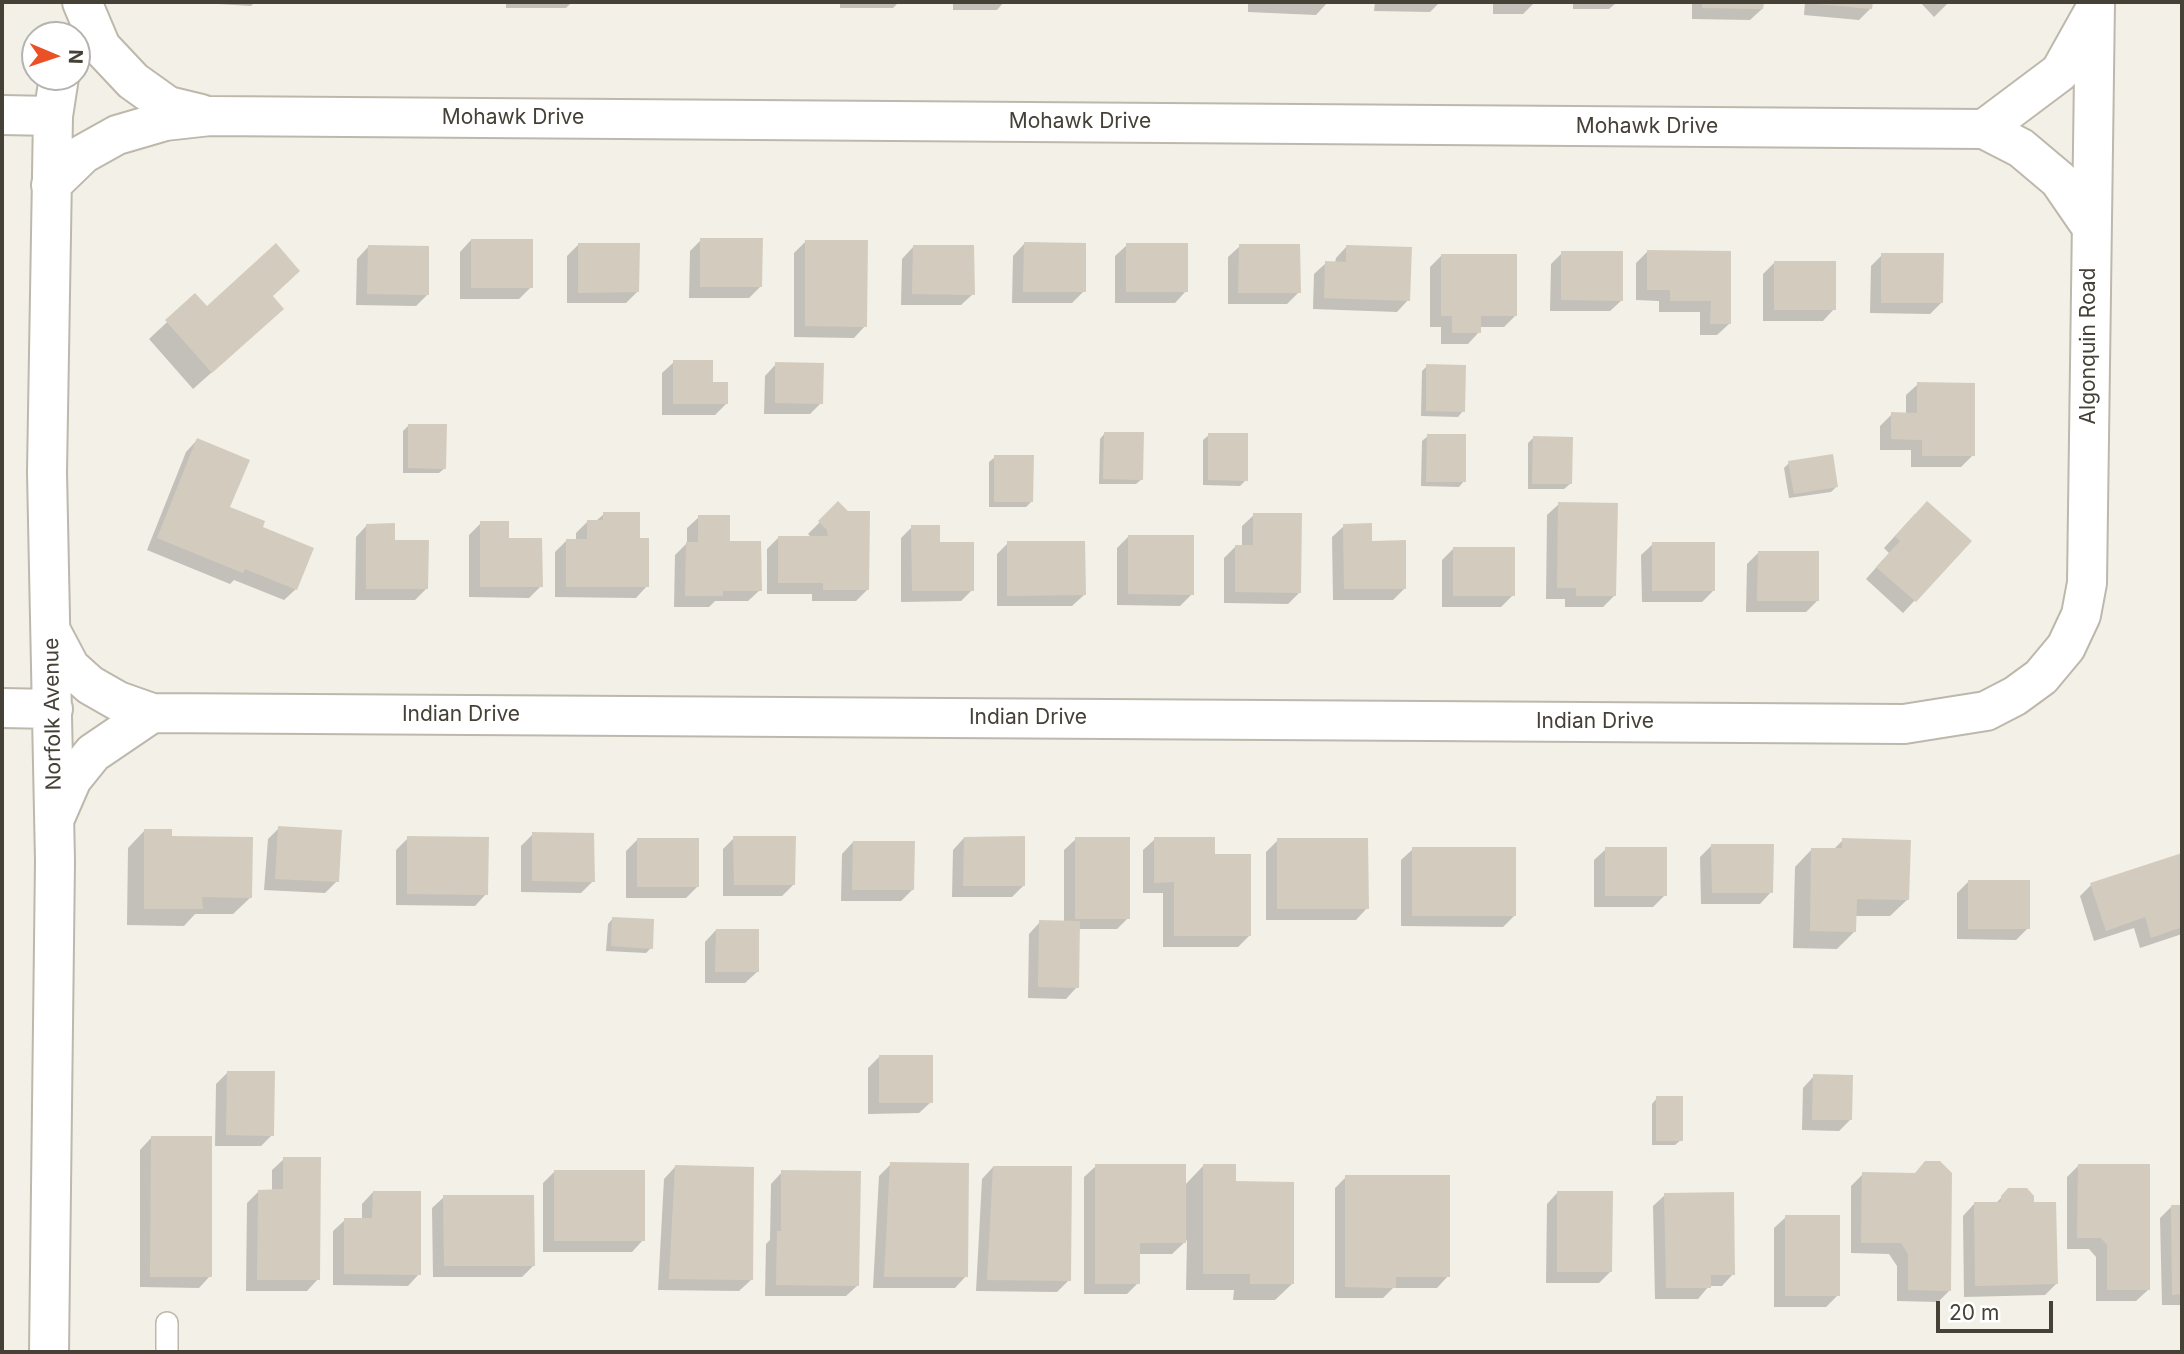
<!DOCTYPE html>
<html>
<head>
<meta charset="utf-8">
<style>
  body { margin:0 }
  #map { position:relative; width:2184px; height:1354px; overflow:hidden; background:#f3f0e8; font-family:Inter,sans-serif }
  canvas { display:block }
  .frame { position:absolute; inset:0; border:4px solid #454137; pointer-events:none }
  .north { position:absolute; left:21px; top:21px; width:70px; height:70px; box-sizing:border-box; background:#fff; border:2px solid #b5b3af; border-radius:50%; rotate:92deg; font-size:19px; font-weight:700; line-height:28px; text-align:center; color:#454137 }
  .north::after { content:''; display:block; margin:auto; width:24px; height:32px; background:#ea5127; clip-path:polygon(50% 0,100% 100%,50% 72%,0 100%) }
  .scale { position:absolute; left:1936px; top:1301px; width:117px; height:32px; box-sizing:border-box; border:4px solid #454137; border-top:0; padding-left:9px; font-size:21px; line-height:24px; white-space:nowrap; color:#454137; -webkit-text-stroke:5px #fff; paint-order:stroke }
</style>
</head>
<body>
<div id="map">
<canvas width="2184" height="1354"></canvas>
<div class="frame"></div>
<div class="north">N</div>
<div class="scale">20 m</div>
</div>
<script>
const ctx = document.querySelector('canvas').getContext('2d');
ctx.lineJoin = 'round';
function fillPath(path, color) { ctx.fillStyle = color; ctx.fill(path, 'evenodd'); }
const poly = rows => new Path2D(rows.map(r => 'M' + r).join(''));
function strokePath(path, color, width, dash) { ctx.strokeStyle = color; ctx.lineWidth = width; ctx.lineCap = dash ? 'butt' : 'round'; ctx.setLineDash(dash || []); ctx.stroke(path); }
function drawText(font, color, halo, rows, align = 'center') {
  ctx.font = font + ' Inter,sans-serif'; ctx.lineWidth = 5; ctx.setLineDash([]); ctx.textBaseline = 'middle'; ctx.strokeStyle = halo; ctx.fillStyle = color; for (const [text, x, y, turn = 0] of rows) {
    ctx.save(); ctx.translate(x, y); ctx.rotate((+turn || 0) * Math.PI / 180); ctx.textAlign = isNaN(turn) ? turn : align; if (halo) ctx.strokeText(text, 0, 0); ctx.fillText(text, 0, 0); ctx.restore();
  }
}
const shadow = poly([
  [185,2,255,2,251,6],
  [384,2,458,2,456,4],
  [506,2,572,2,566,8,506,8],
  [601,2,687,2,685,4],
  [840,2,899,2,893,8,840,8],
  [953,2,1004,2,997,10,953,10],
  [1248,2,1328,2,1316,15,1248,12],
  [1375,2,1440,2,1430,12,1374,11],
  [1493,2,1535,2,1523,14,1493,14],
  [1573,2,1615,2,1615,4,1609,9,1573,9],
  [1692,2,1762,2,1762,9,1750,20,1692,19],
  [1805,2,1871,2,1871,8,1859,20,1804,15],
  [1920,2,1949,2,1934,17],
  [471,240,531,287,519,299,460,299,460,252],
  [701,240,761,286,749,298,689,298,690,251],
  [806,241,865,326,854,338,794,337,794,253],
  [1024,244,1084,291,1072,303,1012,303,1013,256],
  [578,245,638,291,626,303,567,303,567,256],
  [1127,245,1186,291,1175,303,1115,303,1115,256],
  [1240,246,1299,292,1287,304,1228,304,1228,257],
  [1347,246,1408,300,1397,312,1313,309,1314,274,1326,263,1335,263,1336,258],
  [368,247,428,294,416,306,356,305,357,259],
  [913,247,973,294,961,305,901,305,902,259],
  [1647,252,1730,253,1729,324,1717,335,1700,335,1700,312,1659,312,1659,301,1636,300,1636,263],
  [1562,253,1622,300,1610,311,1550,311,1551,264],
  [1882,255,1942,302,1930,314,1870,313,1871,266],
  [1441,256,1515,316,1504,327,1479,327,1479,332,1468,344,1441,344,1441,327,1430,327,1430,267],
  [1775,262,1834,309,1823,321,1763,321,1763,274],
  [195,296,206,309,271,296,264,326,193,389,149,339],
  [674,362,711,383,726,404,715,415,662,415,662,373],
  [776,364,821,403,810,414,764,414,765,376],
  [1427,366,1463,411,1458,417,1421,416,1422,371],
  [1918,384,1973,455,1961,467,1911,467,1911,450,1880,450,1880,426,1892,414,1906,414,1906,395],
  [409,425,445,468,439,473,403,473,403,431],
  [1105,433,1142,479,1136,484,1099,484,1100,439],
  [1209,435,1246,480,1240,486,1203,485,1203,440],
  [1428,436,1464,481,1459,487,1421,486,1422,441],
  [1533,438,1570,484,1564,489,1528,489,1528,443],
  [197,440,228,508,296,589,284,600,234,580,230,584,147,550,186,452],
  [995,457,1031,502,1026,507,989,507,989,462],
  [1789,463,1836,487,1831,492,1789,498,1784,468],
  [838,504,867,590,856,601,812,601,812,594,767,594,767,549,779,537,812,538,808,534],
  [1559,504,1614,596,1603,607,1565,607,1565,599,1546,599,1547,515],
  [604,514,638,540,647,586,636,598,555,597,555,552,567,540,576,540,576,533,588,521,596,521],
  [1915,514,1969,542,1903,613,1866,579,1889,553,1884,548],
  [1254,515,1300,592,1288,604,1224,603,1224,558,1236,546,1242,547,1242,526],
  [699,517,728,543,760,590,748,601,715,601,709,607,674,607,675,555,687,543,687,528],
  [481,523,541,586,529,598,469,597,469,535],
  [367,525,394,542,427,588,415,600,355,600,356,537],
  [1344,526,1370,542,1404,589,1393,600,1333,600,1332,537],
  [912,527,939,544,972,590,961,601,901,602,901,538],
  [1128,537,1192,594,1180,606,1117,605,1117,548],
  [1008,543,1084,595,1072,606,997,606,997,554],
  [1653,544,1713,591,1702,602,1642,602,1641,555],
  [1453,549,1513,595,1501,607,1442,607,1442,560],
  [1758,553,1818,600,1806,612,1746,612,1747,564],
  [279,828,337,881,325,893,264,890,268,839],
  [145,830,170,838,251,897,233,914,195,914,184,926,127,925,128,848],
  [533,834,593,881,581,893,521,892,521,846],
  [408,838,486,894,475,906,396,905,396,850],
  [734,838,793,885,782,896,723,896,723,849],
  [964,838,1024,885,1012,897,952,897,953,850],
  [638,839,698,886,686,898,626,898,626,851],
  [1076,839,1128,918,1117,929,1078,929,1077,987,1066,999,1028,998,1029,934,1040,922,1064,923,1064,850],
  [1155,839,1213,856,1250,935,1238,947,1163,947,1163,893,1143,893,1143,850],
  [1278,840,1367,908,1356,920,1266,920,1266,852],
  [1843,840,1908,899,1890,916,1855,916,1855,931,1837,949,1793,948,1795,867,1812,849,1833,850],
  [853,842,913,889,901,901,841,901,842,854],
  [1712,845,1771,892,1760,904,1701,904,1700,857],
  [1413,849,1514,916,1503,927,1401,926,1401,860],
  [1606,849,1665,895,1653,907,1594,907,1594,860],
  [2182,855,2182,934,2140,948,2134,928,2094,941,2080,896,2091,885],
  [1969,881,2028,928,2016,940,1957,939,1957,893],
  [613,918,651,948,646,953,606,951,608,924],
  [716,930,757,972,745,983,705,983,705,942],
  [879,1057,931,1102,919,1113,868,1114,868,1068],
  [227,1073,272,1135,261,1146,215,1146,216,1084],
  [1814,1076,1850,1120,1839,1131,1802,1130,1803,1088],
  [1657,1098,1681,1140,1675,1145,1652,1145,1652,1104],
  [151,1138,210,1276,199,1288,140,1287,140,1150],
  [284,1159,318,1279,307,1291,246,1291,247,1203,259,1191,272,1191,272,1170],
  [891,1164,966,1276,955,1288,873,1288,879,1176],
  [1204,1165,1234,1183,1293,1283,1275,1300,1233,1300,1234,1290,1186,1290,1187,1240,1172,1254,1138,1254,1138,1283,1127,1294,1084,1294,1084,1177,1096,1166,1184,1186],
  [2079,1165,2148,1290,2136,1301,2096,1301,2096,1257,2089,1249,2067,1249,2067,1177],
  [675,1167,751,1280,739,1291,658,1290,664,1179],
  [993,1167,1069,1280,1057,1292,976,1291,982,1179],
  [554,1172,643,1240,632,1252,543,1252,543,1183],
  [782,1172,858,1285,846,1296,765,1296,766,1244,770,1240,771,1184],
  [1863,1174,1950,1290,1938,1302,1897,1301,1897,1266,1889,1254,1851,1253,1851,1186],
  [1346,1177,1448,1276,1437,1288,1393,1288,1383,1298,1335,1298,1335,1188],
  [2009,1190,2032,1204,2056,1284,2045,1295,1964,1297,1963,1216,1974,1204,1995,1204],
  [373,1192,419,1274,408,1286,333,1285,333,1231,345,1220,362,1220,362,1204],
  [1558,1192,1611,1271,1599,1283,1546,1283,1547,1204],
  [1665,1195,1733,1274,1722,1286,1709,1286,1698,1299,1655,1299,1653,1206],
  [444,1197,534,1265,522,1277,433,1277,432,1208],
  [2172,1206,2182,1206,2182,1305,2162,1305,2160,1218],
  [1786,1217,1838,1295,1826,1307,1774,1307,1774,1228]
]);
const building = poly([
  [1702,2,1764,2,1763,9,1702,8],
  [1815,2,1873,2,1872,9,1815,4],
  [700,238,763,238,762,287,700,287],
  [471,239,533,239,533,288,471,288],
  [805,240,868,240,867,327,805,326],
  [1024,242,1086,243,1086,292,1023,292],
  [276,243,300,271,273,296,284,309,212,373,165,320,195,293,207,306],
  [578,243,640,243,639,292,578,293],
  [1126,243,1188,243,1188,292,1126,292],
  [1239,244,1300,244,1301,293,1238,293],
  [368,245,429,246,429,295,367,294],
  [913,245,974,245,975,295,912,294],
  [1346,245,1412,247,1410,301,1324,298,1325,261,1346,262],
  [1647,250,1731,251,1731,324,1710,324,1711,301,1670,301,1670,290,1647,290],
  [1561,251,1623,251,1623,301,1561,300],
  [1881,253,1944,253,1943,303,1881,303],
  [1441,254,1517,254,1517,316,1481,316,1481,333,1452,333,1452,316,1441,316],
  [1774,261,1836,261,1836,310,1774,310],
  [673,360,713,360,713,382,728,382,728,404,673,404],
  [775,362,824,363,823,404,775,403],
  [1426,364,1466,365,1465,412,1426,411],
  [1917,382,1975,383,1975,456,1922,456,1922,440,1891,439,1891,412,1917,413],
  [408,424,447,424,446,469,408,468],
  [1104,432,1144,432,1143,480,1103,479],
  [1208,433,1248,433,1248,481,1208,480],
  [1427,434,1466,434,1466,482,1426,482],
  [1533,436,1573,437,1572,484,1532,484],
  [197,438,250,460,230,507,265,521,263,527,314,548,297,590,245,569,243,573,157,538],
  [1833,454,1838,487,1794,494,1788,461],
  [994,455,1034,455,1033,502,994,502],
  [838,501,848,511,870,511,869,590,823,590,823,583,778,583,778,536,828,536,827,530,818,521],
  [1927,501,1972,541,1916,602,1876,567,1900,541,1895,536],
  [1558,502,1618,503,1616,596,1576,596,1576,588,1557,588],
  [603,512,640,512,640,538,649,538,649,587,566,587,566,539,587,539,587,520,603,520],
  [1253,513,1302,513,1301,593,1235,592,1235,545,1253,545],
  [698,515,730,515,730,541,761,541,762,591,723,591,723,596,685,596,686,542,698,542],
  [480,521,509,521,509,538,542,538,543,587,480,587],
  [395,523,395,540,429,540,428,589,366,589,366,524],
  [1372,523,1372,541,1406,540,1406,589,1344,589,1343,524],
  [911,525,940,525,940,542,974,542,974,591,912,591],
  [1128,535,1194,535,1194,595,1128,594],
  [1007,541,1085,541,1086,595,1007,596],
  [1652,542,1715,542,1715,591,1652,591],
  [1453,547,1515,547,1515,596,1453,596],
  [1758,551,1819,551,1819,601,1757,601],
  [278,826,342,830,339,882,275,879],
  [144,829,172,829,172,836,253,837,252,898,202,897,203,909,144,909],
  [532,832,594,833,595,882,532,881],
  [407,836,489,837,488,895,407,894],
  [733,836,796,836,795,885,734,885],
  [1025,836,1025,886,963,886,964,837],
  [1075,837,1130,837,1130,919,1075,919],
  [1154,837,1215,837,1215,854,1251,854,1251,936,1174,936,1174,882,1154,883],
  [637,838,699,838,699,887,637,887],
  [1277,838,1368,838,1369,909,1277,909],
  [1842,838,1911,840,1909,900,1857,899,1856,932,1810,931,1811,848,1842,848],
  [853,841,915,841,914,890,852,890],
  [1711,844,1774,844,1773,893,1712,893],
  [1412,847,1516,847,1516,916,1412,916],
  [1605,847,1667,847,1667,896,1605,896],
  [2182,853,2182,927,2151,938,2145,917,2106,931,2090,883],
  [1968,880,2030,880,2030,929,1968,929],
  [612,917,654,919,653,949,611,946],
  [1039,920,1080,921,1079,988,1038,987],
  [716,929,759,929,759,972,715,972],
  [879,1055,933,1055,933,1103,879,1103],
  [227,1071,275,1071,274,1136,226,1135],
  [1813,1074,1853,1075,1852,1120,1812,1120],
  [1656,1096,1683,1096,1683,1141,1656,1141],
  [151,1136,212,1136,212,1277,150,1277],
  [283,1157,321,1157,320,1280,257,1280,258,1190,283,1189],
  [1925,1161,1940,1161,1952,1173,1951,1291,1908,1290,1908,1254,1901,1243,1861,1243,1862,1172,1915,1173],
  [890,1162,969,1163,968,1277,884,1277],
  [1095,1164,1186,1164,1186,1243,1140,1243,1140,1284,1095,1284],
  [1203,1164,1236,1164,1236,1181,1294,1182,1294,1284,1250,1284,1250,1274,1203,1274],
  [2078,1164,2150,1164,2150,1290,2107,1290,2107,1245,2101,1238,2077,1238],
  [675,1165,754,1167,753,1280,669,1279],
  [993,1166,1072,1166,1071,1281,987,1280],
  [554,1170,645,1170,645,1241,554,1241],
  [781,1170,861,1171,859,1286,776,1285,777,1231,781,1231],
  [1345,1175,1450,1175,1450,1277,1396,1277,1396,1288,1345,1287],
  [2008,1188,2027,1188,2034,1196,2034,1202,2056,1202,2058,1284,1975,1286,1974,1202,2001,1202,2001,1196],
  [373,1191,421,1191,421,1275,344,1274,344,1218,372,1218],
  [1557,1191,1613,1191,1612,1272,1557,1272],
  [1734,1192,1735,1275,1711,1275,1711,1288,1666,1288,1664,1193],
  [443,1195,534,1195,535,1266,444,1266],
  [2171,1205,2182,1205,2182,1294,2172,1295],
  [1785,1215,1840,1215,1840,1296,1785,1296]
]);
const lane = poly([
  [167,1352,167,1323]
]);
const street = poly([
  [82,2,101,47,133,81,168,106,201,114],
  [2,115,53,116],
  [1984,129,2060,72,2093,13],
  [51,185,83,154,117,135,165,121,210,116,1984,129,2021,148,2059,180,2090,225],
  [52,633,70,667,90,685,118,701,152,713],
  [2,708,53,709],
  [55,818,72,779,93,753,152,713,1904,724,1986,711,2015,696,2041,677,2066,647,2081,615,2087,583,2095,2],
  [49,1352,55,861,47,472,53,116,59,77]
]);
const streetNames = [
  ["Mohawk Drive",513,118],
  ["Mohawk Drive",1080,122],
  ["Mohawk Drive",1647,127],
  ["Algonquin Road",2089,346,-90],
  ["Norfolk Avenue",53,714,-91],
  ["Indian Drive",461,715],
  ["Indian Drive",1028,718],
  ["Indian Drive",1595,722]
];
fillPath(shadow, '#0003');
fillPath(building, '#d3ccbe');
strokePath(lane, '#bdb8ab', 24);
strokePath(street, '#bdb8ab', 42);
strokePath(lane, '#fff', 21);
strokePath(street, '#fff', 38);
drawText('21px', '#454137', '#fff', streetNames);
</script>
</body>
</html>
